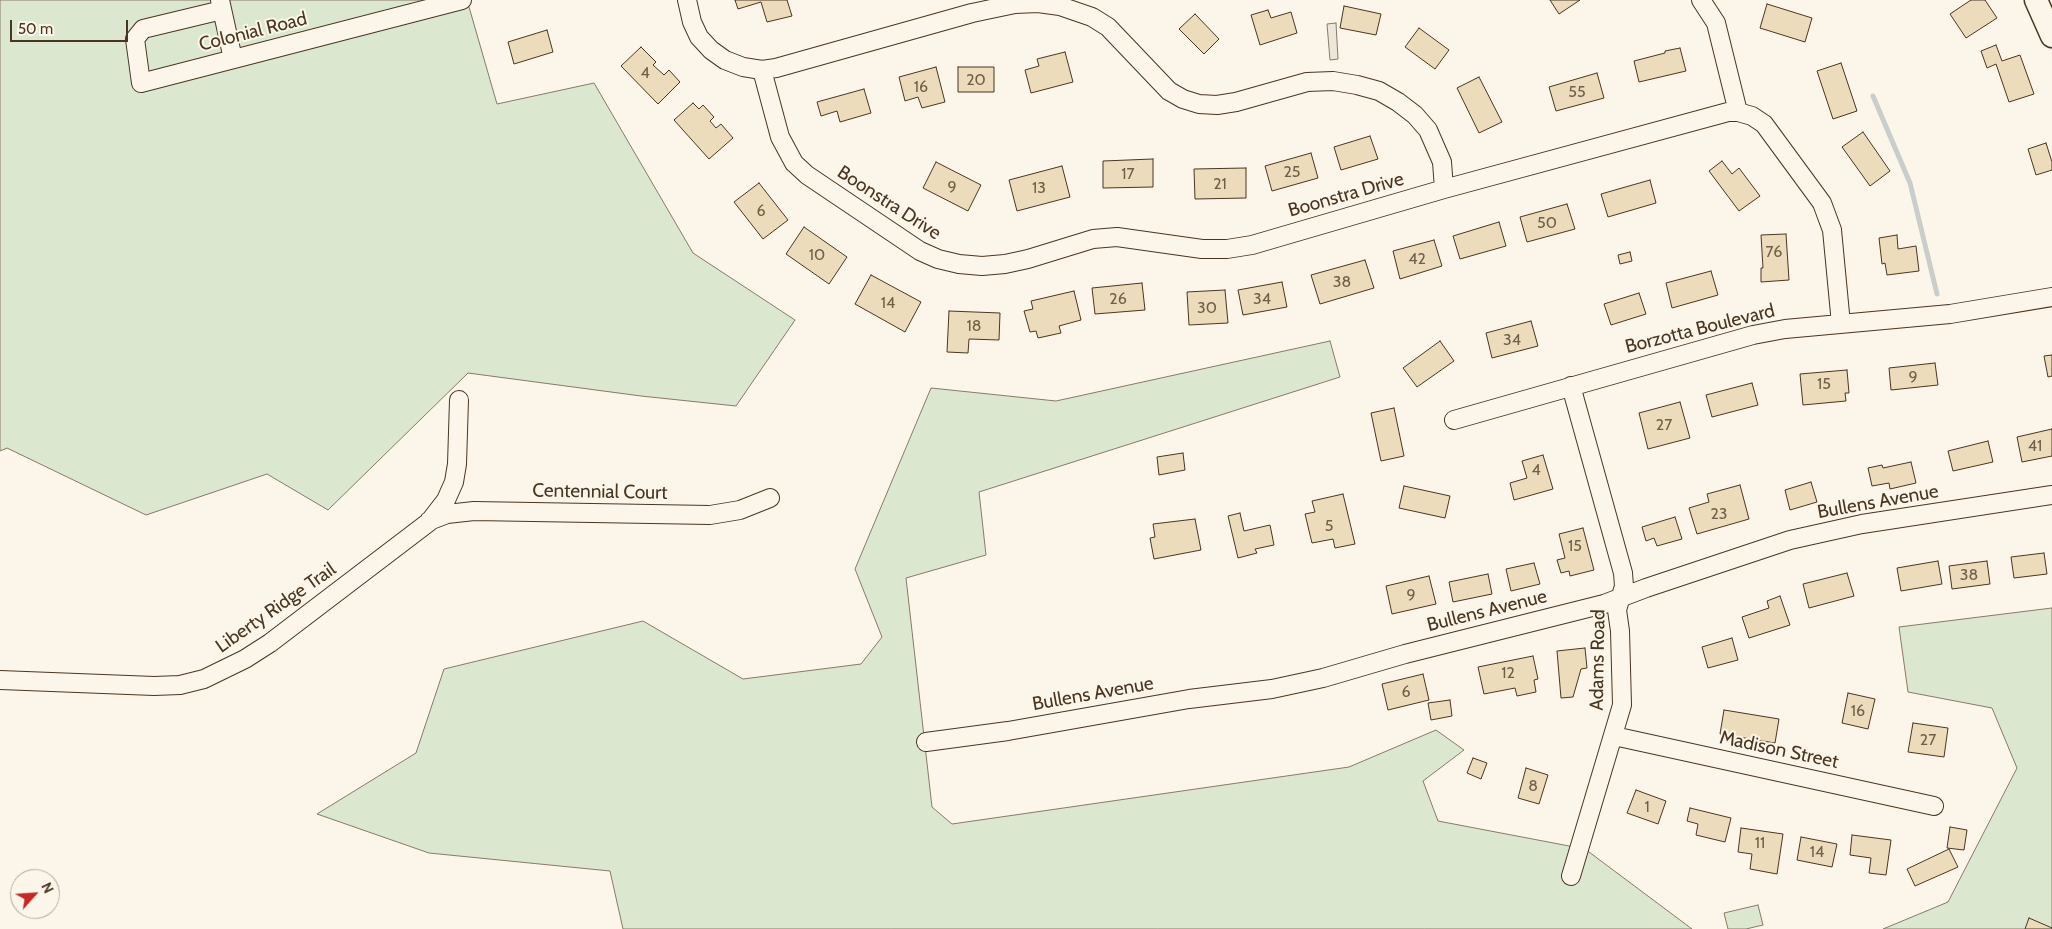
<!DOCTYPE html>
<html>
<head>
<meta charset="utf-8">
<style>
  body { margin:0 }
  #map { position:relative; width:2052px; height:929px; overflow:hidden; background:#fbf6e9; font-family:Cabin,sans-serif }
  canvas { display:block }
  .north { position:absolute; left:10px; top:869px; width:50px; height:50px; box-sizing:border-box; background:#fbf6e9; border:1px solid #b4a999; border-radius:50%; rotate:64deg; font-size:14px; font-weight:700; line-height:20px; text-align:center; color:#4a3520 }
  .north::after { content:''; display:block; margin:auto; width:18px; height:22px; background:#c62828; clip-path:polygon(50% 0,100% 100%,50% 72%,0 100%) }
  .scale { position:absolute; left:10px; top:20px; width:118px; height:22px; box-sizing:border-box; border:2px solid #4a3520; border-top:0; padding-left:6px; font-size:15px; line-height:18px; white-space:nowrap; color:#4a3520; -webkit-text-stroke:4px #fbf6e9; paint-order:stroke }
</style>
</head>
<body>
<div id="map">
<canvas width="2052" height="929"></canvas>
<div class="north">N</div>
<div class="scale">50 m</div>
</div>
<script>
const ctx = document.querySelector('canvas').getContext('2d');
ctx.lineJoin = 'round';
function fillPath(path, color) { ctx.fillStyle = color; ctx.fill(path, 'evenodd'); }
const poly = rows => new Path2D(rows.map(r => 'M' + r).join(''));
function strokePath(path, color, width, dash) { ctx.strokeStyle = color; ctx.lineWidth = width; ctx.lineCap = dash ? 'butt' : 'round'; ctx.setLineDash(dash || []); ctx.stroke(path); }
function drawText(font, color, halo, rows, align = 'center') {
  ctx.font = font + ' Cabin,sans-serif'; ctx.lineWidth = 4; ctx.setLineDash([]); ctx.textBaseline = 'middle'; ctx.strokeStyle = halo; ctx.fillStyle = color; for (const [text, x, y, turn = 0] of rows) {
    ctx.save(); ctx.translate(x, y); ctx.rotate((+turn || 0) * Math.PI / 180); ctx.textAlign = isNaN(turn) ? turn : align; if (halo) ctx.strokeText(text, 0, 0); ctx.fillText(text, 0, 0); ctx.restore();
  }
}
const green = poly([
  [0,0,467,0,497,104,594,83,693,253,795,320,736,406,641,396,468,373,328,510,267,474,146,515,7,448,0,451,0,0],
  [1330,341,1340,377,979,492,986,555,906,578,932,807,952,824,1349,767,1436,730,1464,750,1423,781,1438,821,1585,849,1692,929,623,929,610,871,429,853,317,814,416,753,444,669,643,621,743,679,861,664,882,637,855,569,931,388,1056,401,1330,341],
  [2052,608,2052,929,1883,929,1948,902,2017,768,1992,708,1908,692,1899,627,2052,608],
  [1758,905,1763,925,1746,929,1728,929,1724,913,1758,905]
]);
const parking = poly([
  [1336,23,1338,59,1330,60,1327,24,1336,23]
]);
const stream = poly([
  [1873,96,1910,183,1937,294]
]);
const building = poly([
  [735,0,787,0,792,16,767,22,761,2,738,9,735,0],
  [1550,0,1580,0,1559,14,1550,0],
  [1971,0,1985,0,1997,18,1966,38,1950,14,1971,0],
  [1767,4,1812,18,1805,42,1760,28,1767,4],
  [1344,6,1381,14,1376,35,1340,28,1344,6],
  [1268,10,1271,18,1291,12,1297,33,1260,45,1251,15,1268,10],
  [1195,14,1219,39,1204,54,1179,29,1195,14],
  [1419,28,1449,50,1435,69,1405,47,1419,28],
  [547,30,553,52,514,64,508,42,547,30],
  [1996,45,2002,61,2020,55,2034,94,2009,102,1996,64,1987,68,1981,51,1996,45],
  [641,47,656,62,653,65,664,75,669,70,680,82,658,104,621,66,641,47],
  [1680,48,1686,71,1639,82,1634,61,1665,53,1665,51,1680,48],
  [1065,52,1073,82,1031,93,1025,70,1039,66,1037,59,1065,52],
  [1841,63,1857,111,1833,119,1817,71,1841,63],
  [936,67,945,102,922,108,918,97,905,101,899,77,936,67],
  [958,67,994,67,994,92,958,92,958,67],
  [1597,73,1604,98,1556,111,1549,87,1597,73],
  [1479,77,1502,122,1479,133,1457,88,1479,77],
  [864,89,871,113,840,122,837,111,821,116,817,102,864,89],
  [693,103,699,109,703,105,714,117,710,121,716,128,721,124,733,138,709,159,674,120,693,103],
  [1863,132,1890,171,1870,186,1842,147,1863,132],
  [1370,136,1378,159,1341,170,1334,147,1370,136],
  [2046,143,2052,162,2052,170,2036,175,2028,149,2046,143],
  [1311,153,1318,178,1272,191,1265,166,1311,153],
  [1153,159,1153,187,1103,188,1103,161,1153,159],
  [1722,161,1732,174,1739,168,1760,196,1739,211,1709,171,1722,161],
  [936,162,981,185,968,211,923,188,936,162],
  [1062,166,1070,197,1017,211,1009,180,1062,166],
  [1246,168,1246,198,1195,199,1194,169,1246,168],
  [1650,180,1656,203,1608,217,1601,194,1650,180],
  [759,183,788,220,763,239,734,202,759,183],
  [1567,204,1575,229,1527,242,1520,217,1567,204],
  [1499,222,1506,246,1460,259,1453,236,1499,222],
  [804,227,847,257,829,284,786,254,804,227],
  [1786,234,1789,280,1761,282,1761,268,1763,268,1761,235,1786,234],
  [1897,235,1898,249,1916,246,1919,271,1887,275,1885,263,1882,264,1879,238,1897,235],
  [1434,240,1442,266,1400,279,1393,251,1434,240],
  [1630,252,1632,261,1620,264,1618,255,1630,252],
  [1365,260,1374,288,1320,304,1311,275,1365,260],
  [1711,271,1718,295,1672,308,1666,283,1711,271],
  [871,275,921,302,905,332,855,304,871,275],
  [1282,282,1287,307,1243,315,1238,290,1282,282],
  [1142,283,1145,310,1095,314,1092,288,1142,283],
  [1225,290,1228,323,1189,325,1187,292,1225,290],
  [1074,291,1081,320,1059,326,1061,333,1038,338,1036,331,1030,332,1024,311,1033,309,1031,301,1074,291],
  [1639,293,1646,314,1611,325,1604,304,1639,293],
  [949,311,1000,313,999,340,969,339,968,353,947,352,949,311],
  [1531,321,1538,346,1492,358,1486,333,1531,321],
  [1440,341,1454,361,1417,387,1403,368,1440,341],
  [2052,355,2052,376,2048,377,2044,356,2052,355],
  [1935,363,1938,385,1891,390,1889,368,1935,363],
  [1847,370,1849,393,1845,393,1846,401,1803,405,1800,374,1847,370],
  [1752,383,1758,405,1712,417,1706,395,1752,383],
  [1680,402,1690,438,1648,449,1639,413,1680,402],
  [1394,408,1404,456,1381,461,1371,413,1394,408],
  [2052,429,2052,456,2022,462,2017,437,2052,429],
  [1988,441,1993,462,1953,471,1948,451,1988,441],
  [1183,453,1185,470,1159,475,1157,457,1183,453],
  [1543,455,1553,489,1514,500,1510,483,1527,478,1522,461,1543,455],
  [1911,462,1916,483,1890,489,1889,483,1872,486,1868,468,1882,465,1883,468,1911,462],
  [1811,482,1817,502,1790,510,1785,490,1811,482],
  [1740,485,1749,519,1697,534,1689,508,1709,502,1707,494,1740,485],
  [1404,486,1450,496,1445,518,1399,508,1404,486],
  [1343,494,1355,544,1335,548,1333,539,1312,543,1305,514,1315,512,1312,501,1343,494],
  [1240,513,1244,531,1270,525,1274,545,1255,549,1257,553,1238,558,1228,516,1240,513],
  [1675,517,1682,539,1657,546,1654,538,1646,541,1642,527,1675,517],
  [1195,519,1201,550,1154,559,1150,538,1155,537,1153,524,1195,519],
  [1583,528,1594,570,1570,576,1569,571,1561,573,1557,560,1565,558,1559,534,1583,528],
  [2044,553,2047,574,2014,578,2011,557,2044,553],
  [1938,561,1942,584,1901,591,1897,568,1938,561],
  [1987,561,1990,584,1952,589,1949,566,1987,561],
  [1534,563,1540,584,1511,591,1506,569,1534,563],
  [1847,573,1854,596,1809,608,1803,584,1847,573],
  [1488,574,1492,594,1453,602,1449,582,1488,574],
  [1429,576,1436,604,1392,614,1386,586,1429,576],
  [1780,596,1790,625,1749,638,1742,617,1769,608,1767,601,1780,596],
  [1732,638,1738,660,1708,668,1702,647,1732,638],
  [1585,648,1587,668,1581,669,1573,697,1561,698,1557,651,1585,648],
  [1533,656,1538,679,1534,680,1536,692,1517,696,1515,688,1484,694,1478,667,1533,656],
  [1423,674,1429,700,1388,710,1382,684,1423,674],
  [1848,693,1875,699,1868,729,1842,723,1848,693],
  [1450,700,1452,716,1431,720,1428,703,1450,700],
  [1724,710,1779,719,1775,743,1720,734,1724,710],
  [1913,723,1948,728,1944,757,1908,752,1913,723],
  [1473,758,1487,763,1481,779,1467,773,1473,758],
  [1526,768,1548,775,1539,804,1518,798,1526,768],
  [1636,790,1666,801,1658,824,1627,813,1636,790],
  [1690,808,1731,818,1725,842,1696,835,1698,824,1687,821,1690,808],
  [1950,827,1967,830,1964,850,1947,848,1950,827],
  [1741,828,1783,834,1777,874,1750,869,1752,854,1738,852,1741,828],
  [1852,835,1891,840,1886,875,1869,873,1871,858,1850,855,1852,835],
  [1801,837,1837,844,1832,867,1797,860,1801,837],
  [1949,849,1958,867,1915,886,1907,869,1949,849],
  [2029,918,2052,928,2052,929,2025,929,2029,918]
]);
const minor = poly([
  [220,0,233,59],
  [687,0,692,22,699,37,711,50,725,60,743,67,762,70,780,137,794,163,807,175,920,251,938,259,959,264,982,266,1005,264,1028,259,1093,239,1117,237,1202,249,1227,249,1252,245,1444,189,1728,112,1738,112,1752,116,1764,124,1822,203,1832,230,1841,324],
  [1701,0,1716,23,1738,112],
  [222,10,143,29,135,39,141,83,462,0],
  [762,70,776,68,972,13,1015,4,1038,3,1060,6,1092,17,1108,27,1169,91,1183,99,1199,104,1217,105,1236,102,1307,82,1333,81,1357,85,1379,91,1398,102,1415,115,1428,130,1442,162,1444,189],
  [1571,386,1623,573,1624,586,1617,610,1620,631,1622,705,1571,876],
  [1454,420,1753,335,1785,329,1950,314,2052,297],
  [429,521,447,514,474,511,710,515,740,510,770,498],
  [0,680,154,686,180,685,204,679,245,659,270,643,429,522,446,500,454,482,457,464,459,400],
  [1614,736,1934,806],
  [926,742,1008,731,1189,699,1272,689,1323,678,1405,654,1604,604,1646,588,1790,540,1862,524,2052,495]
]);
const major = poly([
  [2036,0,2052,36]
]);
const numberNames = [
  ["4",645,73],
  ["20",976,80],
  ["16",921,87],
  ["55",1577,92],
  ["25",1292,172],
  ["17",1128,174],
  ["21",1220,184],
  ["9",952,187],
  ["13",1039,188],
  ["6",761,211],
  ["50",1547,223],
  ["76",1774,252],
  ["10",817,255],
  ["42",1417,259],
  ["38",1342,282],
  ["26",1118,299],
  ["34",1262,299],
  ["14",888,303],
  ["30",1207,308],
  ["18",974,326],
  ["34",1512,340],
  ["9",1913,377],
  ["15",1824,384],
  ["27",1664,425],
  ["41",2035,446],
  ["4",1536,470],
  ["23",1719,514],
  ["5",1329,526],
  ["15",1575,546],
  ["38",1969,575],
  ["9",1411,595],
  ["12",1508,673],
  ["6",1406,692],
  ["16",1858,711],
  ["27",1928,740],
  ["8",1533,786],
  ["1",1647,807],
  ["11",1760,843],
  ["14",1817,852]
];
const streetNames = [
  ["Colonial Road",253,32,-14],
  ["Boonstra Drive",1346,195,-16],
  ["Boonstra Drive",889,203,33],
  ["Borzotta Boulevard",1700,329,-14],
  ["Centennial Court",600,492,1],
  ["Bullens Avenue",1878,502,-10],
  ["Liberty Ridge Trail",276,608,-35],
  ["Bullens Avenue",1487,611,-14],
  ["Adams Road",1598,660,-89],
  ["Bullens Avenue",1093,694,-10],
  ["Madison Street",1779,750,12]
];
fillPath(green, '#dce7d0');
strokePath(green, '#887966', 1);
fillPath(parking, '#ede7d9');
strokePath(parking, '#887966', 1);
strokePath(stream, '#c9cecd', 5);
fillPath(building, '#ecdcbc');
strokePath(building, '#4a3520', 1);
strokePath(minor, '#4a3520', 20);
strokePath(major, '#4a3520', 25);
strokePath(minor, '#fbf6e9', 18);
strokePath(major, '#fbf6e9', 22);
drawText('16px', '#725f47', null, numberNames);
drawText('19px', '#4a3520', '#fbf6e9', streetNames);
</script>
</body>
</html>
